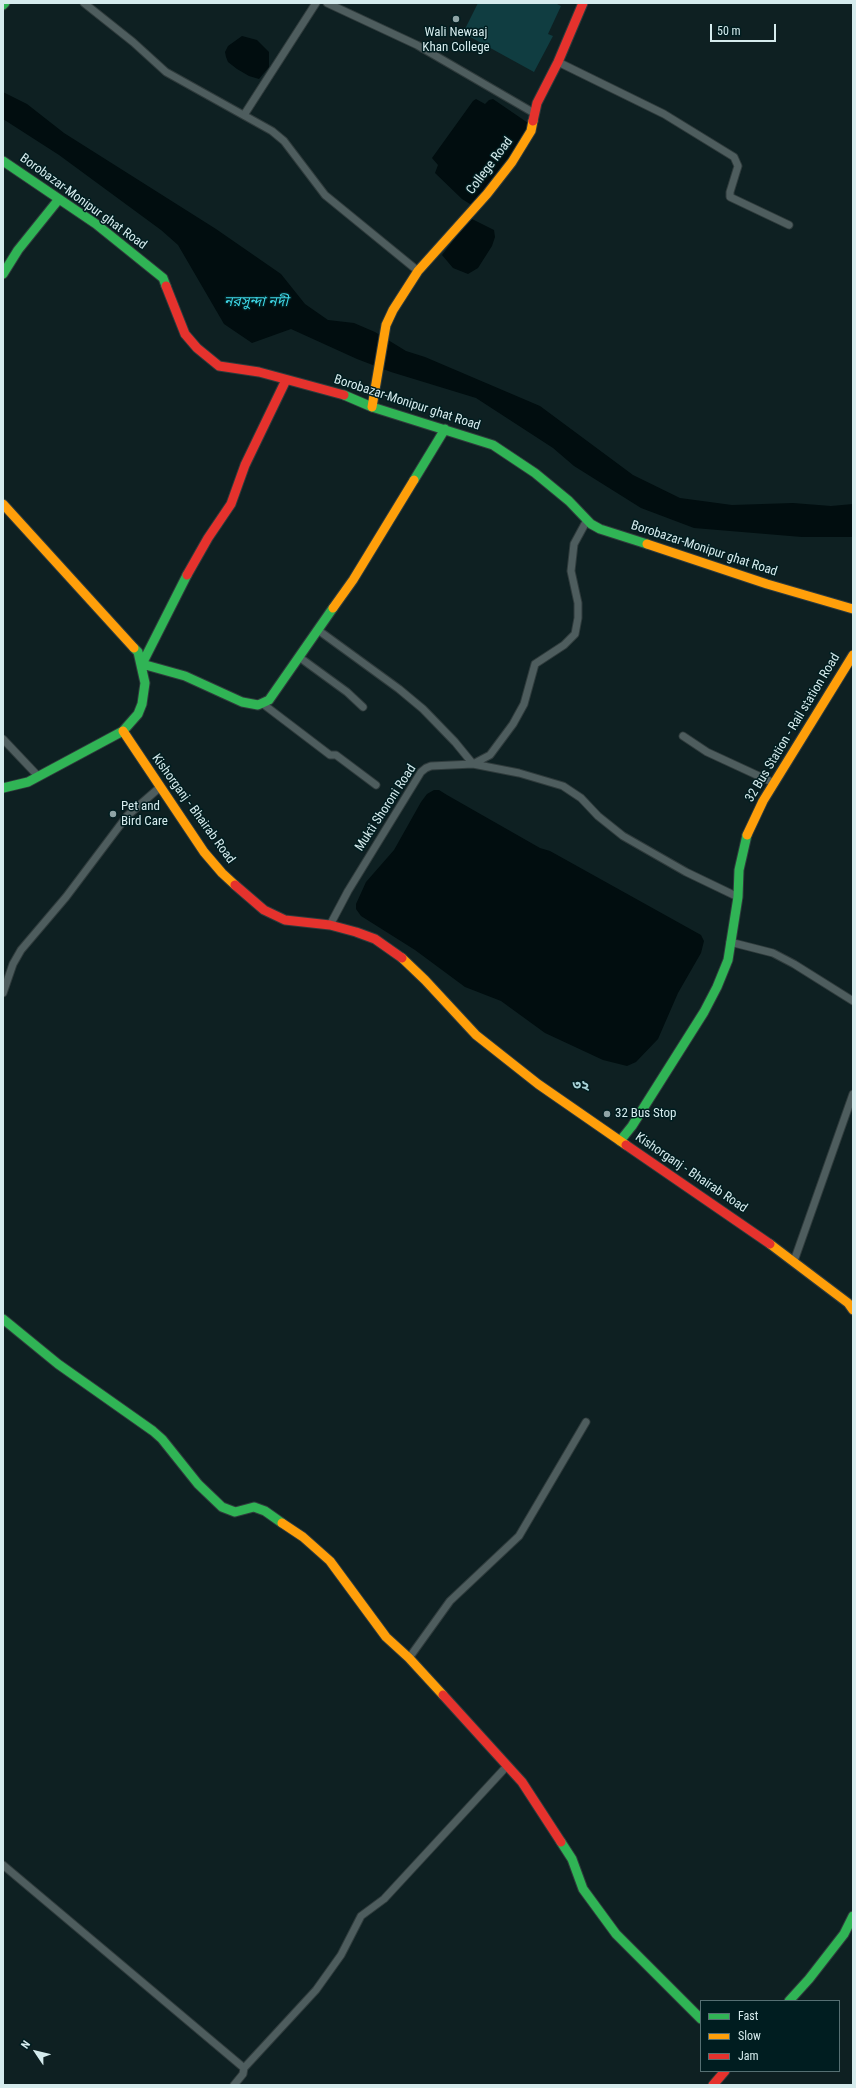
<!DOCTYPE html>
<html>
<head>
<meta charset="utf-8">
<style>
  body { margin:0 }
  #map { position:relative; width:856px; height:2088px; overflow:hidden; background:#0e2022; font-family:"Roboto Condensed",sans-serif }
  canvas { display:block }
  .frame { position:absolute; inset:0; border:4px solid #d5ebed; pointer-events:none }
  .legend { position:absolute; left:700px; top:2000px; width:140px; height:72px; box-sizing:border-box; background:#001d20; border:1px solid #556f72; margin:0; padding:5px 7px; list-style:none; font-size:12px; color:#d5ebed }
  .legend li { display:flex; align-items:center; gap:8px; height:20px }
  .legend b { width:20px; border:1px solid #556f72 }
  .north { position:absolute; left:16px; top:2032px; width:40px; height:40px; -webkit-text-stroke:3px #001d20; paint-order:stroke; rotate:305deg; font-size:11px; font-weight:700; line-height:16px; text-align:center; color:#d5ebed }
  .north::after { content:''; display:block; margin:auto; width:14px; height:18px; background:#d5ebed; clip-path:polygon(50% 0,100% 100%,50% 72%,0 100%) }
  .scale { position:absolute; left:710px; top:24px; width:66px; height:18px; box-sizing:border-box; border:2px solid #d5ebed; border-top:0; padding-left:5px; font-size:12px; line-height:14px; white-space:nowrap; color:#d5ebed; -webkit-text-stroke:3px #001d20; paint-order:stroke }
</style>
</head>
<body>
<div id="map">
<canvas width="856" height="2088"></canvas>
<div class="frame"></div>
<ul class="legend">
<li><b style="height:5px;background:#30b455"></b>Fast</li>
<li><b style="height:5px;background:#ff9f0a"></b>Slow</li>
<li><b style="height:5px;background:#e5322d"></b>Jam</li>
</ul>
<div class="north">N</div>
<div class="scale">50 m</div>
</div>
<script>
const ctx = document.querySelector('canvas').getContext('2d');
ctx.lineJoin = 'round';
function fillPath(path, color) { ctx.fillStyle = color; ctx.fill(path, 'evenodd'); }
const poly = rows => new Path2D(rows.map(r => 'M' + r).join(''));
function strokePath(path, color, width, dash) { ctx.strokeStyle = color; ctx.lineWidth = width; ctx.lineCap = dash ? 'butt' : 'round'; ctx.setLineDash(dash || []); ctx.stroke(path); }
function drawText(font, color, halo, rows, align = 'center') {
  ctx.font = font + ' "Roboto Condensed","Noto Sans Bengali",sans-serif'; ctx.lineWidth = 3; ctx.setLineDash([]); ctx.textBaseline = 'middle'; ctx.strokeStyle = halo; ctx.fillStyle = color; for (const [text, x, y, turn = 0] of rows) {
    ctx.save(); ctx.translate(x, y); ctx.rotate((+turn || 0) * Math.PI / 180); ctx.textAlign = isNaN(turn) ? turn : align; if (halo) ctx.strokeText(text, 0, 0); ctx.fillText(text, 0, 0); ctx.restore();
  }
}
const green = poly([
  [478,3,555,3,561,6,548,34,553,36,534,72,463,33]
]);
const water = poly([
  [242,36,257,40,269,52,269,67,259,79,249,76,237,69,228,62,226,57,225,52,228,46],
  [3,92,27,104,64,133,216,229,281,274,305,304,328,320,354,323,375,332,406,351,425,357,540,406,633,475,680,498,732,505,793,503,831,506,853,504,853,537,802,537,694,528,641,508,574,466,553,448,476,398,391,372,357,359,291,329,252,343,224,324,178,245,161,230,59,155,3,119],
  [493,99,528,123,525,137,473,204,470,204,462,199,435,173,438,165,432,158,473,101,476,99,485,104,489,100],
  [472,219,494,230,495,237,492,246,478,268,468,274,453,268,442,255,469,220],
  [434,790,439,790,447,795,540,848,550,851,701,935,704,941,701,953,678,993,658,1039,636,1062,627,1066,603,1060,545,1033,501,1001,465,987,415,950,361,916,356,909,356,904,366,882,394,850,421,802,427,794]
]);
const street = poly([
  [84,3,133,42,166,72,272,131,284,141,325,195,418,271],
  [327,3,417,45,534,113],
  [558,62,664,114,734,157,738,166,730,192,730,197,789,225],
  [244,115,316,3],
  [318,630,399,689,423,709,455,742,473,764,519,773,563,786,581,798,598,816,623,836,686,872,738,897],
  [299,657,347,692,363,707],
  [263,704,330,755,336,755,376,785],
  [683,736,707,752,774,783],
  [3,739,38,776],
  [330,925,348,891,421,772,426,768,431,766,473,764,490,755,513,724,524,704,535,664,564,645,575,634,578,618,578,603,571,571,574,544,587,520],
  [730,942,773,953,794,964,853,1001],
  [3,993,13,964,21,950,66,897,127,816,159,788],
  [794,1261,853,1094],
  [409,1658,450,1601,519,1536,586,1422],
  [3,1865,244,2068,316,1990,341,1955,361,1916,384,1899,507,1766],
  [234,2085,243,2074,244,2068]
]);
const fast = poly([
  [3,5,5,3],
  [3,161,96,224,163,278,166,286],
  [3,274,18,250,59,199],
  [344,395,372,407,493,445,535,473,569,501,591,524,600,529,647,544],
  [414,480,445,429],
  [187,575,142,664,185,676,242,702,258,705,269,700,333,608],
  [3,788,28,782,123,731,138,714,142,704,145,683,138,652,134,648],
  [620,1141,632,1126,704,1012,717,987,728,960,738,897,739,870,747,835],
  [3,1319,58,1364,153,1431,162,1439,198,1484,222,1507,235,1512,254,1507,265,1511,282,1523],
  [561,1842,572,1859,583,1889,616,1934,701,2019],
  [789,2001,809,1979,844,1934,853,1916]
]);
const slow = poly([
  [372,407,386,325,393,310,418,271,487,194,512,162,531,131,533,121],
  [3,504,134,648],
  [647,544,767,584,853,609],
  [333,608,353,580,414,480],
  [123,731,204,852,222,873,235,885],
  [747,835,763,801,853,655],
  [402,958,425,980,476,1035,538,1084,626,1145],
  [770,1244,848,1303,853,1310],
  [282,1523,303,1537,330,1561,386,1637,409,1658,443,1695]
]);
const jam = poly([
  [533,121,537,103,558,62,583,3],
  [166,286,185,334,197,348,219,366,259,372,344,395],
  [187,575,208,538,231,504,245,465,286,380],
  [235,885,264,910,285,920,330,925,356,932,375,939,402,958],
  [626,1145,770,1244],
  [443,1695,522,1782,561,1842],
  [713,2085,725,2071]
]);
const markers = [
  [456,19,4,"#8fa4a6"],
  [113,814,4,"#8fa4a6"],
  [607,1114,4,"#8fa4a6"]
];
const poiNames = [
  ["Wali Newaaj",456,33,"center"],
  ["Khan College",456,48,"center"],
  ["Pet and",121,807],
  ["Bird Care",121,822],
  ["32 Bus Stop",615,1114]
];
const streetNames = [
  ["College Road",490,166,-53],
  ["Borobazar-Monipur ghat Road",83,202,36],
  ["Borobazar-Monipur ghat Road",407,403,18],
  ["Borobazar-Monipur ghat Road",704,549,18],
  ["32 Bus Station - Rail station Road",793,728,-59],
  ["Mukti Shoroni Road",386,808,-57],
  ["Kishorganj - Bhairab Road",193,809,54],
  ["Kishorganj - Bhairab Road",691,1173,34]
];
const waterNames = [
  ["নরসুন্দা নদী",256,302]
];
const neighbourhoodNames = [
  ["৩২",581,1086]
];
fillPath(green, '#103d41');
fillPath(water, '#010d0f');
strokePath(street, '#2f3b3c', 9);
strokePath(fast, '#2f3b3c', 11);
strokePath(slow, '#2f3b3c', 11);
strokePath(jam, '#2f3b3c', 11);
strokePath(street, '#4e5d5e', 7);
strokePath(fast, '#30b455', 9);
strokePath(slow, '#ff9f0a', 9);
strokePath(jam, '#e5322d', 9);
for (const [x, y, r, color] of markers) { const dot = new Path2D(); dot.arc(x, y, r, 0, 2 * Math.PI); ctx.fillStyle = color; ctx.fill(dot); strokePath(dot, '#001d20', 1.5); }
drawText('13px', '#d5ebed', '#001d20', poiNames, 'left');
drawText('13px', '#d5ebed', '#001d20', streetNames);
drawText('italic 14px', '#3ed6e5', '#001d20', waterNames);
drawText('bold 14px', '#a7d3d8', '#001d20', neighbourhoodNames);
</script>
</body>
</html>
